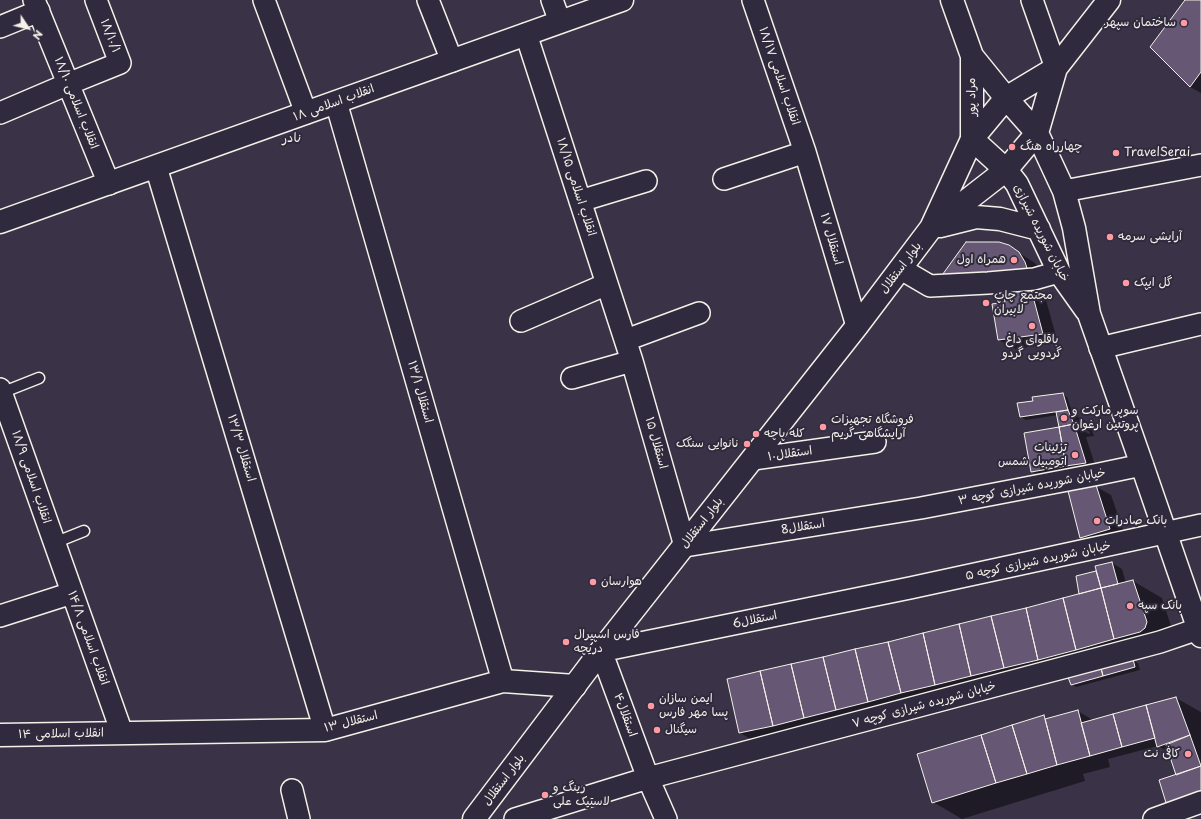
<!DOCTYPE html>
<html>
<head>
<meta charset="utf-8">
<style>
  body { margin:0 }
  #map { position:relative; width:1201px; height:819px; overflow:hidden; background:#3a3348; font-family:"Playpen Sans",sans-serif }
  canvas { display:block }
  .north { position:absolute; left:8px; top:8px; width:40px; height:40px; -webkit-text-stroke:3px #2f2a3d; paint-order:stroke; rotate:125deg; font-size:11px; font-weight:700; line-height:16px; text-align:center; color:#f4f1e8 }
  .north::after { content:''; display:block; margin:auto; width:14px; height:18px; background:#f4f1e8; clip-path:polygon(50% 0,100% 100%,50% 72%,0 100%) }
</style>
</head>
<body>
<div id="map">
<canvas width="1201" height="819"></canvas>
<div class="north">N</div>
</div>
<script>
const ctx = document.querySelector('canvas').getContext('2d');
ctx.lineJoin = 'round';
function fillPath(path, color) { ctx.fillStyle = color; ctx.fill(path, 'evenodd'); }
const poly = rows => new Path2D(rows.map(r => 'M' + r).join(''));
function strokePath(path, color, width, dash) { ctx.strokeStyle = color; ctx.lineWidth = width; ctx.lineCap = dash ? 'butt' : 'round'; ctx.setLineDash(dash || []); ctx.stroke(path); }
function drawText(font, color, halo, rows, align = 'center') {
  ctx.font = font + ' "Playpen Sans","Playpen Sans Arabic",sans-serif'; ctx.lineWidth = 4; ctx.setLineDash([]); ctx.textBaseline = 'middle'; ctx.strokeStyle = halo; ctx.fillStyle = color; for (const [text, x, y, turn = 0] of rows) {
    ctx.save(); ctx.translate(x, y); ctx.rotate((+turn || 0) * Math.PI / 180); ctx.textAlign = isNaN(turn) ? turn : align; if (halo) ctx.strokeText(text, 0, 0); ctx.fillText(text, 0, 0); ctx.restore();
  }
}
const shadow = poly([
  [1186,0,1201,0,1201,93,1190,87,1152,47],
  [1008,246,1035,263,1041,272,957,287],
  [1030,290,1046,300,1058,343,1015,349,999,340,1006,303],
  [1062,394,1067,397,1073,414,1089,423,1094,436,1086,437,1096,468,1061,488,1032,471,1060,427,1058,415,1026,420,1021,417,1034,402],
  [1077,425,1090,432,1089,434,1077,427],
  [1095,486,1111,495,1126,538,1097,547,1081,538,1070,492],
  [1112,563,1122,569,1126,583,1133,581,1162,598,1175,639,1115,663,1133,660,1138,663,1140,670,1076,687,1071,684,1099,670,769,749,740,733,728,680,923,634,1080,595,1077,577,1097,572],
  [1176,698,1201,712,1201,808,1177,775,1170,753,1158,746,1108,759,1110,767,1083,774,1085,781,962,819,933,802,1043,716,1049,719,1078,711,1093,720]
]);
const building = poly([
  [1185,0,1201,0,1201,72,1190,87,1150,47,1185,0],
  [966,242,999,242,1009,245,1019,252,1025,262,1029,274,940,278,966,242],
  [1031,289,1043,334,998,340,992,304,1005,302,1003,292,1031,289],
  [1063,393,1068,410,1020,417,1017,403,1033,401,1032,397,1063,393],
  [1068,410,1074,424,1059,427,1056,412,1068,410],
  [1074,424,1086,463,1066,466,1059,427,1074,424],
  [1059,427,1066,466,1031,472,1024,433,1059,427],
  [1096,485,1110,529,1080,538,1068,491,1096,485],
  [1112,562,1118,584,1101,588,1095,566,1112,562],
  [1096,571,1101,588,1079,594,1076,576,1096,571],
  [1133,580,1147,622,1145,628,1140,632,1114,639,1101,588,1133,580],
  [1101,588,1114,639,1076,650,1063,598,1101,588],
  [1063,598,1076,650,1038,660,1026,608,1063,598],
  [1026,608,1038,660,1004,668,991,616,1026,608],
  [991,616,1004,668,971,676,959,624,991,616],
  [959,624,971,676,935,685,923,633,959,624],
  [923,633,935,685,901,693,888,642,923,633],
  [888,642,901,693,868,702,855,649,888,642],
  [855,649,868,702,836,710,823,657,855,649],
  [823,657,836,710,804,718,791,664,823,657],
  [1133,659,1135,667,1103,676,1101,668,1133,659],
  [791,664,804,718,773,726,760,671,791,664],
  [1101,668,1103,676,1071,685,1068,677,1101,668],
  [760,671,773,726,739,733,727,679,760,671],
  [1176,697,1190,735,1157,747,1146,705,1176,697],
  [1146,705,1155,738,1122,747,1113,714,1146,705],
  [1078,710,1090,756,1057,765,1045,719,1078,710],
  [1113,714,1122,747,1090,756,1081,723,1113,714],
  [1044,715,1057,765,1027,774,1012,725,1044,715],
  [1012,725,1027,774,996,783,981,735,1012,725],
  [981,735,996,783,932,803,917,754,981,735],
  [1190,735,1201,766,1176,775,1166,745,1190,735],
  [1201,766,1201,794,1167,806,1159,780,1201,766]
]);
const service = poly([
  [1,393,39,378],
  [54,543,84,531]
]);
const minor = poly([
  [34,0,109,184],
  [264,0,306,113],
  [428,0,452,61],
  [552,0,560,22],
  [753,0,805,152,857,326],
  [1032,0,1056,68],
  [0,27,39,11],
  [526,34,632,361,685,546,921,508,1099,474,1142,465],
  [336,102,503,681],
  [0,113,68,84,120,63,96,0],
  [156,167,325,730],
  [724,179,805,152],
  [1064,191,1201,165],
  [580,201,646,181],
  [901,269,930,286,988,283,1034,279,1059,272],
  [521,321,607,284],
  [626,340,699,313],
  [1100,348,1201,324],
  [572,378,632,361],
  [0,389,122,733],
  [753,459,875,442],
  [0,616,72,593],
  [292,790,299,819],
  [515,819,648,778,1160,642,1198,629],
  [666,819,648,778,601,651,910,588,1201,525],
  [1154,819,1201,802]
]);
const tertiary = poly([
  [952,0,972,56,972,139],
  [972,56,1006,98],
  [0,222,622,0],
  [0,735,325,730,503,681,575,686]
]);
const secondary = poly([
  [1006,98,1037,133,1064,191,1074,228,1089,314,1142,465,1201,636],
  [972,139,1006,170,1017,184,1059,272,1086,310],
  [934,226,1006,170,1037,133,1056,68],
  [940,226,976,217,1000,219,1039,229],
  [474,819,601,651,857,326,931,228,972,139,1006,98,1056,68,1109,0]
]);
const markers = [
  [1184,23,4,"#ff9aa2"],
  [1012,147,4,"#ff9aa2"],
  [1116,153,4,"#ff9aa2"],
  [1110,237,4,"#ff9aa2"],
  [1014,260,4,"#ff9aa2"],
  [1126,283,4,"#ff9aa2"],
  [986,303,4,"#ff9aa2"],
  [1032,326,4,"#ff9aa2"],
  [1064,418,4,"#ff9aa2"],
  [823,427,4,"#ff9aa2"],
  [756,434,4,"#ff9aa2"],
  [747,444,4,"#ff9aa2"],
  [1075,455,4,"#ff9aa2"],
  [1097,521,4,"#ff9aa2"],
  [593,582,4,"#ff9aa2"],
  [1130,606,4,"#ff9aa2"],
  [566,642,4,"#ff9aa2"],
  [651,706,4,"#ff9aa2"],
  [657,730,4,"#ff9aa2"],
  [1188,754,4,"#ff9aa2"],
  [545,795,4,"#ff9aa2"]
];
const poiNames = [
  ["ساختمان سپهر",1176,23,"right"],
  ["چهارراه هنگ",1020,147],
  ["TravelSerai",1124,153],
  ["آرایشی سرمه",1118,237],
  ["همراه اول",1006,260,"right"],
  ["گل ایپک",1134,283],
  ["مجتمع چاپ",994,296],
  ["لابيران",994,310],
  ["باقلوای داغ",1032,340,"center"],
  ["گردویی گردو",1032,354,"center"],
  ["سوپر مارکت و",1072,411],
  ["پروتئین ارغوان",1072,425],
  ["فروشگاه تجهیزات",831,420],
  ["آرایشگاهی گریم",831,434],
  ["کله پاچه",764,434],
  ["نانوایی سنگک",739,444,"right"],
  ["تزئینات",1067,448,"right"],
  ["اتومبیل شمس",1067,462,"right"],
  ["بانک صادرات",1105,521],
  ["هوارسان",601,582],
  ["بانک سپه",1138,606],
  ["فارس اسپیرال",574,635],
  ["دریچه",574,649],
  ["ایمن سازان",659,699],
  ["پسا مهر فارس",659,713],
  ["سیگنال",665,730],
  ["کافی نت",1180,754,"right"],
  ["رینگ و",553,788],
  ["لاستیک علی",553,802]
];
const streetNames = [
  ["۱۸/۱۰/۱",110,36,69],
  ["۱۸/۱۷ انقلاب اسلامی",779,76,71],
  ["مراد پور",972,97,-91],
  ["۱۸/۱۰ انقلاب اسلامی",76,103,68],
  ["۱۸ انقلاب اسلامی",334,103,-20],
  ["۱۸/۱۵ انقلاب اسلامی",576,187,72],
  ["خیابان شوریده شیرازی",1041,233,63],
  ["۱۷ استقلال",831,239,74],
  ["بلوار استقلال",901,268,-53],
  ["۱۳/۱ استقلال",420,392,74],
  ["۱۵ استقلال",656,443,74],
  ["۱۳/۳ استقلال",241,448,73],
  ["استقلال۱۰",790,454,-8],
  ["۱۸/۹ انقلاب اسلامی",31,477,71],
  ["خیابان شوریده شیرازی کوچه ۳",1032,487,-11],
  ["بلوار استقلال",702,523,-52],
  ["استقلال8",803,527,-9],
  ["خیابان شوریده شیرازی کوچه ۵",1038,561,-12],
  ["استقلال6",755,620,-12],
  ["۱۴/۸ انقلاب اسلامی",88,638,70],
  ["خیابان شوریده شیرازی کوچه ۷",924,705,-15],
  ["استقلال۴",625,715,70],
  ["۱۳ استقلال",351,722,-14],
  ["۱۴ انقلاب اسلامی",61,734,-1],
  ["بلوار استقلال",504,780,-53]
];
const neighbourhoodNames = [
  ["نادر",292,138]
];
fillPath(shadow, '#0007');
fillPath(building, '#665874');
strokePath(building, '#f4f1e8', 1);
strokePath(service, '#f4f1e8', 13);
strokePath(minor, '#f4f1e8', 24);
strokePath(tertiary, '#f4f1e8', 25);
strokePath(secondary, '#f4f1e8', 25);
strokePath(service, '#2f2a3d', 10);
strokePath(minor, '#2f2a3d', 21);
strokePath(tertiary, '#2f2a3d', 22);
strokePath(secondary, '#2f2a3d', 22);
for (const [x, y, r, color] of markers) { const dot = new Path2D(); dot.arc(x, y, r, 0, 2 * Math.PI); ctx.fillStyle = color; ctx.fill(dot); strokePath(dot, '#2f2a3d', 1.5); }
drawText('12px', '#f4f1e8', '#2f2a3d', poiNames, 'left');
drawText('12px', '#f4f1e8', '#2f2a3d', streetNames);
drawText('13px', '#f4f1e8', '#2f2a3d', neighbourhoodNames);
</script>
</body>
</html>
